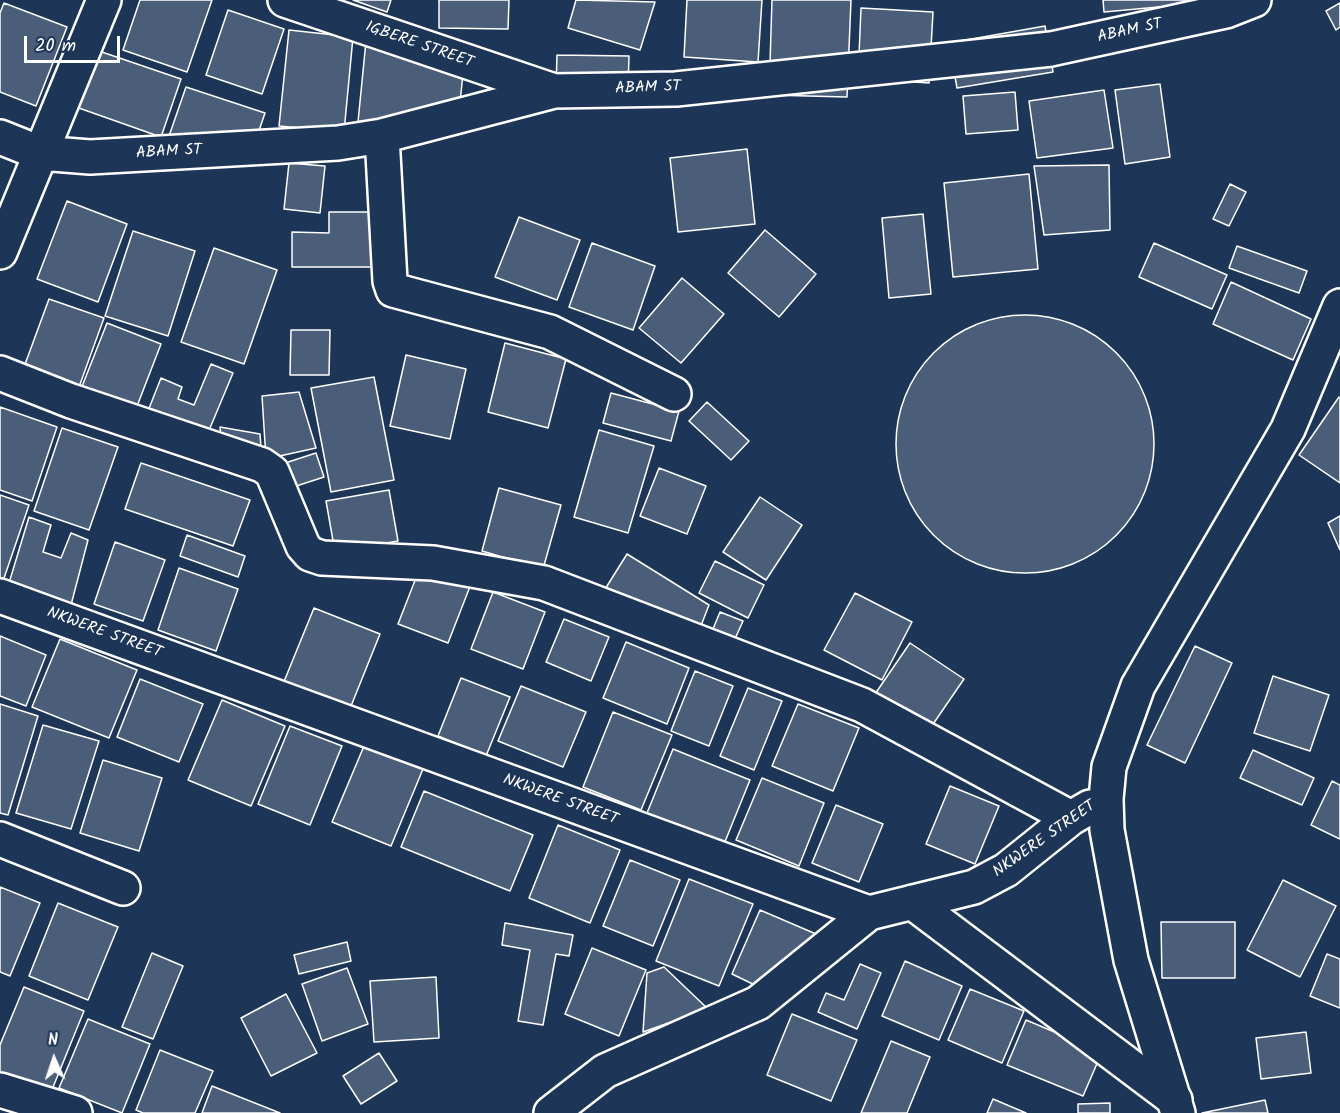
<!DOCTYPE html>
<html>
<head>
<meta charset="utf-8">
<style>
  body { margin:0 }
  #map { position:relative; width:1340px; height:1113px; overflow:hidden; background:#1d3557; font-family:Kalam,sans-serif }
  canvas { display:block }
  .north { position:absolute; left:24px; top:1029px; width:60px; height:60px; -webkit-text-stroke:4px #1d3557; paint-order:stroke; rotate:357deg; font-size:16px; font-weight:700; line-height:24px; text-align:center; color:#fff }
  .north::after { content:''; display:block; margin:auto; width:21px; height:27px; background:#fff; clip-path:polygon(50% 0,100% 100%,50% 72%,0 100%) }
  .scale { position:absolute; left:24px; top:36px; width:96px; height:27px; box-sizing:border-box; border:3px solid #fff; border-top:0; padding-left:8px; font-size:18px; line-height:21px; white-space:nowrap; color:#fff; -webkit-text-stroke:4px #1d3557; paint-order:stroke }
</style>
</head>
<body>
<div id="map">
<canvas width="1340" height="1113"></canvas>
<div class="north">N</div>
<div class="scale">20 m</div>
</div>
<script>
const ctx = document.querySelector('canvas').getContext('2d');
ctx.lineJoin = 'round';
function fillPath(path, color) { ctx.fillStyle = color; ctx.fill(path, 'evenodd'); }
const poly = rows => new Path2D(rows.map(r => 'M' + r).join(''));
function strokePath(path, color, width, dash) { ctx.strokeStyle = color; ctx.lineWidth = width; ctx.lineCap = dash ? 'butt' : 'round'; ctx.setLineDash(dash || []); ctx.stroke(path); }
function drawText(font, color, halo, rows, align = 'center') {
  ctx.font = font + ' Kalam,sans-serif'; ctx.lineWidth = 5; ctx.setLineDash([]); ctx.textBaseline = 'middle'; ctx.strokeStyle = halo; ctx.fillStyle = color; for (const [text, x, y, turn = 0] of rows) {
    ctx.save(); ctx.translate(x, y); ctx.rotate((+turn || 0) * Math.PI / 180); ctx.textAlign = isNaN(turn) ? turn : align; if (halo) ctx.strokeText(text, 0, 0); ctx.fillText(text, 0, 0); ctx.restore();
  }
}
const building = poly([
  [140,0,212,0,187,72,123,50,140,0],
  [353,0,391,0,387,12,353,0],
  [439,0,509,0,508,29,439,28,439,0],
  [576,0,655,2,640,50,568,28,576,0],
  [687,0,762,0,758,62,684,57,687,0],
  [772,0,851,0,847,97,769,95,772,0],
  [1103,0,1224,0,1224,1,1104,12,1103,0],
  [4,3,67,27,36,106,0,92,0,13,4,3],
  [1340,3,1340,27,1336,30,1326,11,1340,3],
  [861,8,933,12,929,83,858,78,861,8],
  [228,10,284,29,262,94,206,75,228,10],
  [1045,26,1053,72,957,88,949,43,1045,26],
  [289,30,353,37,344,132,279,126,289,30],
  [366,41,464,64,457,131,358,122,366,41],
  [96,50,181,79,161,137,76,107,96,50],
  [557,55,629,56,628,88,556,87,557,55],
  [1160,84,1170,157,1125,164,1115,90,1160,84],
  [186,87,265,113,247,166,168,139,186,87],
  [1104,90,1113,148,1037,158,1029,101,1104,90],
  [1015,92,1018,130,966,134,963,96,1015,92],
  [747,149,755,224,678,232,670,158,747,149],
  [289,163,325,166,320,213,284,209,289,163],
  [1109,165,1110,230,1044,235,1034,166,1109,165],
  [1029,174,1038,269,953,277,944,183,1029,174],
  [1230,184,1246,192,1229,226,1213,219,1230,184],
  [67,201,127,224,98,302,37,279,67,201],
  [329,212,373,212,373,267,292,267,292,232,329,233,329,212],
  [923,214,931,294,889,298,882,218,923,214],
  [519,217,580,240,557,300,495,277,519,217],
  [765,230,816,274,779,317,728,273,765,230],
  [133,231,195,251,168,336,105,316,133,231],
  [592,243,655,266,633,330,569,307,592,243],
  [1154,243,1227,275,1212,309,1139,277,1154,243],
  [1237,246,1307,271,1299,293,1229,268,1237,246],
  [214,248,277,270,244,364,181,342,214,248],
  [682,278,724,314,681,363,639,328,682,278],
  [1231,282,1311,319,1293,360,1213,324,1231,282],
  [49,299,104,318,79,387,24,367,49,299],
  '896 444a129 129 0 1 1 258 0a129 129 0 1 1-258 0Z',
  [107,323,161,344,134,414,79,394,107,323],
  [291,330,330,330,329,375,290,375,291,330],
  [505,343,566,359,548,428,488,412,505,343],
  [406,355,466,369,450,439,390,426,406,355],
  [211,364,233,373,205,440,146,416,161,378,182,387,178,399,194,405,211,364],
  [374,377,394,480,331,492,311,388,374,377],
  [299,392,316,448,266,459,262,396,299,392],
  [611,393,679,411,671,441,603,423,611,393],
  [1339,397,1340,398,1340,483,1299,455,1339,397],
  [707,402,749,441,731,460,689,421,707,402],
  [0,407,57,427,32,501,0,490,0,407],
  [220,427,260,434,262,462,222,457,220,427],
  [62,428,118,447,89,530,34,511,62,428],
  [599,430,654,446,628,533,574,517,599,430],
  [316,453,324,477,284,490,276,466,316,453],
  [141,463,250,500,233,546,125,509,141,463],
  [659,468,706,486,687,534,640,516,659,468],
  [499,488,561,505,543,569,482,551,499,488],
  [389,490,398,541,335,552,326,501,389,490],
  [0,495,29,505,1,587,0,587,0,495],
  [760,497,802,525,766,580,723,552,760,497],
  [1340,516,1340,550,1328,523,1340,516],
  [29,517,51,525,43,552,61,558,71,533,88,540,71,605,9,583,29,517],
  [187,535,245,556,238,577,180,556,187,535],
  [115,542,165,560,143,621,94,604,115,542],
  [627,554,709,605,697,636,597,602,627,554],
  [715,561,764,585,748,618,699,593,715,561],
  [421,565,471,584,448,643,398,624,421,565],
  [179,568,238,589,216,651,158,630,179,568],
  [493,592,545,612,523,669,471,649,493,592],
  [855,593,912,622,882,680,824,650,855,593],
  [314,608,380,634,349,711,283,684,314,608],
  [720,612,743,621,730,650,708,641,720,612],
  [564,619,609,637,591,681,546,662,564,619],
  [0,636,46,655,26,706,0,696,0,636],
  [60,639,137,670,109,738,32,707,60,639],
  [626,642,689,668,667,724,603,698,626,642],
  [910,643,964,679,929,730,875,694,910,643],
  [1195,646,1232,663,1185,763,1147,745,1195,646],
  [695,671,733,686,709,746,671,731,695,671],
  [1273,676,1329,695,1310,751,1254,733,1273,676],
  [461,678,510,697,486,756,438,736,461,678],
  [140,679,203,704,179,762,117,737,140,679],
  [521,686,586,712,563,767,498,741,521,686],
  [748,688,782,701,754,770,720,756,748,688],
  [222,700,285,726,251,806,188,780,222,700],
  [0,704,38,716,8,815,0,813,0,704],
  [798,704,859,728,833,791,772,766,798,704],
  [613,712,672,735,641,810,583,787,613,712],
  [43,725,99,741,71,829,16,813,43,725],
  [290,726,342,746,310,825,258,804,290,726],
  [364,746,423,769,391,846,332,822,364,746],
  [673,749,750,780,722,849,645,818,673,749],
  [1253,750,1314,778,1302,805,1240,778,1253,750],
  [103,760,162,778,139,851,80,833,103,760],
  [762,778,824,803,799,866,736,840,762,778],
  [1332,781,1340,785,1340,839,1311,825,1332,781],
  [950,786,999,806,975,864,926,844,950,786],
  [424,791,533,835,510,891,401,847,424,791],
  [836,805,883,824,859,882,812,863,836,805],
  [558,825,620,850,590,923,529,898,558,825],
  [630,860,680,880,653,946,603,926,630,860],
  [689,879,753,904,719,986,656,961,689,879],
  [1283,880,1336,906,1300,977,1247,950,1283,880],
  [0,887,40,903,10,976,0,972,0,887],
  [58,903,118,927,88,1000,29,976,58,903],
  [760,910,816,934,763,989,732,974,760,910],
  [1161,922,1235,922,1235,978,1162,978,1161,922],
  [505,923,573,935,569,956,556,954,543,1025,518,1021,530,950,502,945,505,923],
  [347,942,351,961,299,974,294,955,347,942],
  [592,948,646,970,619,1036,565,1014,592,948],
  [152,953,183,966,153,1039,122,1027,152,953],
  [1327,954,1340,959,1340,1008,1310,996,1327,954],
  [905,961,962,986,939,1040,882,1016,905,961],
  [860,964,881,973,857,1029,818,1012,826,993,844,1000,860,964],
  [664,967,708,1009,643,1032,647,973,664,967],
  [347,968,368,1024,322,1041,302,984,347,968],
  [436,977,439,1038,374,1042,370,981,436,977],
  [24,987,84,1011,49,1097,0,1078,0,1045,24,987],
  [970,989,1024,1011,1002,1063,948,1040,970,989],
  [286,994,317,1053,271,1076,241,1018,286,994],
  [792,1014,857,1040,831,1101,767,1075,792,1014],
  [88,1019,150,1044,122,1113,59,1088,88,1019],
  [1026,1020,1102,1052,1083,1096,1007,1065,1026,1020],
  [1306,1032,1311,1073,1261,1079,1256,1038,1306,1032],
  [891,1041,930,1057,907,1113,861,1113,891,1041],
  [160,1050,213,1071,195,1113,143,1113,136,1110,160,1050],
  [379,1053,397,1081,361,1104,343,1076,379,1053],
  [212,1086,280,1113,202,1113,212,1086],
  [993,1099,1026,1113,987,1113,993,1099],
  [1265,1100,1268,1113,1202,1113,1265,1100],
  [1110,1103,1110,1113,1078,1113,1078,1104,1110,1103]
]);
const street = poly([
  [285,0,554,91],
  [382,136,390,281,393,290,550,332,674,394],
  [0,137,40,153,90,157,338,143,382,136,554,91,676,89,1051,49,1226,11,1254,0],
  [0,252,104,0],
  [0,373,71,401,262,465,272,472,303,546,310,554,322,558,433,563,544,583,862,705,1071,818],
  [0,596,869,913,974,887,1006,870,1071,818,1090,807],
  [0,839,123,888],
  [912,902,1175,1100],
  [0,1090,75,1113],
  [551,1113,605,1071,758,1003,869,913]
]);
const secondary = poly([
  [1178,1113,1131,960,1107,830,1106,799,1109,767,1138,686,1288,429,1340,306]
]);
const streetNames = [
  ["ABAM ST",1130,32,-12],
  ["IGBERE STREET",419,46,19],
  ["ABAM ST",648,89,-2],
  ["ABAM ST",169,153,-3],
  ["NKWERE STREET",104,634,20],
  ["NKWERE STREET",560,801,20],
  ["NKWERE STREET",1045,840,-35]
];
fillPath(building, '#4a5d79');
strokePath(building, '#fff', 1.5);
strokePath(street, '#fff', 38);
strokePath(secondary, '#fff', 38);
strokePath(street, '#1d3557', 33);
strokePath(secondary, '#1d3557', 33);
drawText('16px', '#fff', '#1d3557', streetNames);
</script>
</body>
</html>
